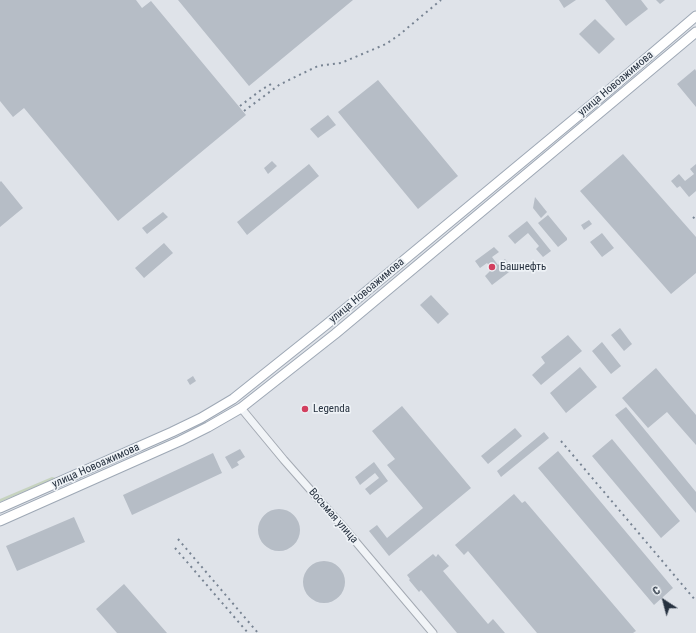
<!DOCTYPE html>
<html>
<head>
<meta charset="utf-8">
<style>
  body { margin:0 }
  #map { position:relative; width:696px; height:633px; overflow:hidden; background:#dfe3e9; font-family:"Roboto Condensed",sans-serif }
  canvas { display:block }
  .north { position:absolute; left:644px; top:581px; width:40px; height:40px; -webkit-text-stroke:3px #eef2f6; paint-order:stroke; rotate:324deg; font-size:11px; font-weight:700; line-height:16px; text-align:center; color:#273240 }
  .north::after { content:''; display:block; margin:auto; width:14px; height:18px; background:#273240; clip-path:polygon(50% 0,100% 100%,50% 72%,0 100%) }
</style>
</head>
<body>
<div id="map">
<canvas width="696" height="633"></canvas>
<div class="north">С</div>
</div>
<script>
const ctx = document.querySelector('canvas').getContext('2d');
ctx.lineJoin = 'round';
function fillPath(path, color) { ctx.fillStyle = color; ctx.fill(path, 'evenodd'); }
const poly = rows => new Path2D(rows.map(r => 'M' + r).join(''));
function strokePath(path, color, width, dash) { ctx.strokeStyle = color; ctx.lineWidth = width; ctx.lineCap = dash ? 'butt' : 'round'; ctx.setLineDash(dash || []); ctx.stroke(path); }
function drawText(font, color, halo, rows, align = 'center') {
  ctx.font = font + ' "Roboto Condensed",sans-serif'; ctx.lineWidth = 3.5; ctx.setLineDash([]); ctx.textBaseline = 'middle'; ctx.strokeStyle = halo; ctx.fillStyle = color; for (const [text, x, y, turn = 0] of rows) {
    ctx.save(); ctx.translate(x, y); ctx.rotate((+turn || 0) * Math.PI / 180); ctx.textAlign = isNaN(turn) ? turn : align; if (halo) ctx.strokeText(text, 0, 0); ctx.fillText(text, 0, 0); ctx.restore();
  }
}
const green = poly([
  [52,477,56,478,0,502,0,499]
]);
const building = poly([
  [0,0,136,0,142,8,151,1,246,115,118,221,24,108,13,117,0,101],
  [178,0,353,0,249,86],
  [559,0,576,0,564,8],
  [605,0,641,0,648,9,626,26],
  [656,0,665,0,660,4],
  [595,19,615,39,599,54,579,34],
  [695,69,696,71,696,107,677,84],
  [378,80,458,176,418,209,338,112],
  [328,115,336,125,318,138,310,129],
  [623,154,696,237,696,273,671,294,580,191],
  [272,161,277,166,268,174,264,168],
  [309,164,319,176,247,235,237,222],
  [696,164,696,191,689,197,680,186,677,188,671,181,679,174,685,181,694,174,690,169],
  [1,181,23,208,0,227,0,182],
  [535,197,547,212,541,218,533,208],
  [163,212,168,217,147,234,142,228],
  [548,215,567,238,567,240,558,247,538,223],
  [589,220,592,224,584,230,581,225],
  [527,221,551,251,543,257,536,249,539,246,528,233,515,244,508,236],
  [602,233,614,248,602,257,590,242],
  [164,243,173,253,144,278,135,268],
  [494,247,499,252,492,257,498,265,505,259,513,269,492,285,485,276,492,269,487,263,480,268,475,261],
  [431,295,449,314,438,324,420,305],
  [620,328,632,344,624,351,611,335],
  [568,335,582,351,541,385,532,375,545,363,541,357],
  [602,342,621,366,611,374,592,351],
  [580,367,597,387,566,413,550,393],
  [656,368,696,415,696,445,667,412,648,428,622,398],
  [193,376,196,381,190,385,187,380],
  [402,406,471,488,389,556,369,531,377,525,387,538,423,508,387,465,395,459,372,431],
  [626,407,696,492,696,513,615,415],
  [515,428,522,436,488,464,481,456],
  [544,432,549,438,501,477,497,471],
  [612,439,680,521,661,538,592,456],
  [240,449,245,457,237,462,239,465,232,469,225,457],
  [558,451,673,588,654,605,538,468],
  [213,453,222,473,132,515,123,495],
  [374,462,388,481,370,495,365,489,379,478,375,473,360,485,355,477],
  [514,494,522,503,525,501,636,631,633,633,537,633,468,551,464,555,455,545],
  '258 530a21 21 0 1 1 42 0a21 21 0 1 1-42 0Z',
  [74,517,85,542,17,571,6,546],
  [433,554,436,557,438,554,449,566,443,571,488,624,493,619,505,633,457,633,421,590,419,592,409,580,410,579,407,575],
  '303 582a21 21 0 1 1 42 0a21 21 0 1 1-42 0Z',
  [124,584,167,633,117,633,96,609]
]);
const minor = poly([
  [241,408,284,460,345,529,433,633]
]);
const major = poly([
  [0,508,172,432,201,418,233,399,327,324,608,91,696,16],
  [0,521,180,441,208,427,241,408,335,334,615,100,696,32]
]);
const rail = poly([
  [240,106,261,90,273,83],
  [244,111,279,85,293,78,318,66,341,63,386,44,399,35,441,0],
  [693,217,696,220],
  [561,441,696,601],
  [178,539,258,633],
  [175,548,248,633]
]);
const markers = [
  [492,267,4,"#d23f5f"],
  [305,409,4,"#d23f5f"]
];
const streetNames = [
  ["улица Новоажимова",616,84,-40],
  ["улица Новоажимова",367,291,-40],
  ["улица Новоажимова",96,466,-24],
  ["Восьмая улица",333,516,49]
];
const poiNames = [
  ["Башнефть",500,267],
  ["Legenda",313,409]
];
fillPath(green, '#c6d3bf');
fillPath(building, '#b6bdc6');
strokePath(minor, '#a4aab3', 9);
strokePath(major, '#9ea8b5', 11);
strokePath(minor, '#f1f4f7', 7);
strokePath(major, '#fff', 9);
strokePath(rail, '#788493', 2, [2, 4]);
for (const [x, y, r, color] of markers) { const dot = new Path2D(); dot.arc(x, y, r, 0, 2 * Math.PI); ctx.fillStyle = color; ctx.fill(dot); strokePath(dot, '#eef2f6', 1.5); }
drawText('11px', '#273240', '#eef2f6', streetNames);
drawText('11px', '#273240', '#eef2f6', poiNames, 'left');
</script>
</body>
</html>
